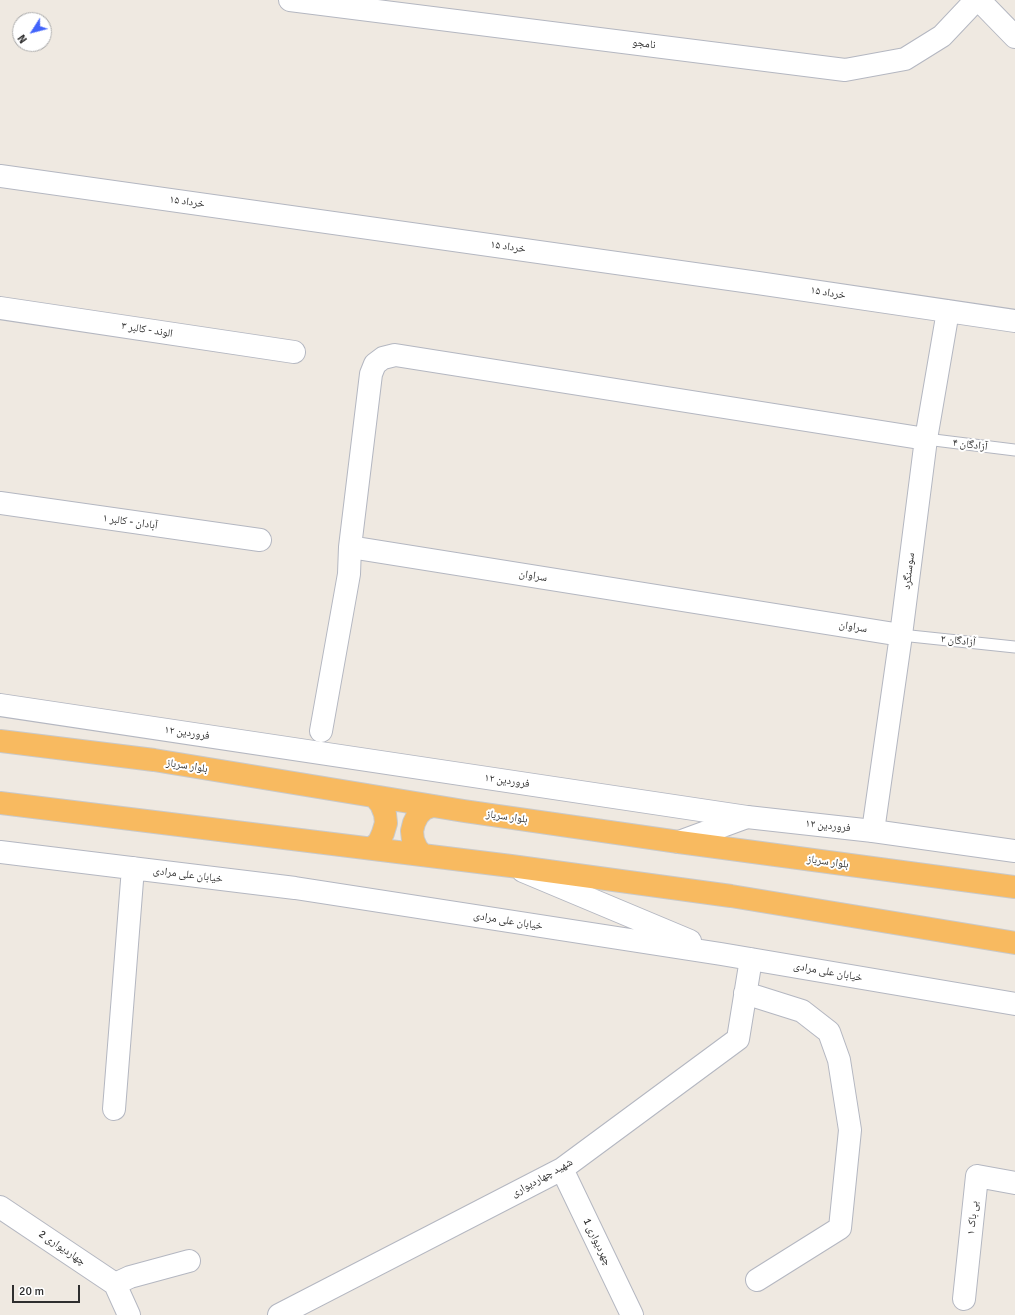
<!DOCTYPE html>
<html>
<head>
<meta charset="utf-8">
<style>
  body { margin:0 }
  #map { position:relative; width:1015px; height:1315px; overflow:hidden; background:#efe9e1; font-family:Signika,sans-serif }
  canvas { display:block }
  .north { position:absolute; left:12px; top:12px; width:40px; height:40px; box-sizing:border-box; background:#fff; border:1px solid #ababab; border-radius:50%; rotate:234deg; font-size:11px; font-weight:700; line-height:16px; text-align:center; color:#2e2e2e }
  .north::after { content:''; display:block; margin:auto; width:14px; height:18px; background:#4264fb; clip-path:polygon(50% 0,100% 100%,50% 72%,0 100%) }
  .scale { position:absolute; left:12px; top:1285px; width:68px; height:18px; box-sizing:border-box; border:2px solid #2e2e2e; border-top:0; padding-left:5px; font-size:12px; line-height:14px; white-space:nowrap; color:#2e2e2e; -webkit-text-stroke:3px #fff; paint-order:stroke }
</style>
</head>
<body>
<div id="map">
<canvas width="1015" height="1315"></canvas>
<div class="north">N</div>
<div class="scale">20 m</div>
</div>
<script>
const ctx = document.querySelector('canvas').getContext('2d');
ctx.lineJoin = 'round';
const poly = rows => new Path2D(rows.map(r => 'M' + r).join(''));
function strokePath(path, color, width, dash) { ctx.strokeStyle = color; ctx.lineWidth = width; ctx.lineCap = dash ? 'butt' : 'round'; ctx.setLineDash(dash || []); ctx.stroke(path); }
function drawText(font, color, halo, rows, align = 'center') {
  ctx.font = font + ' Signika,"Noto Naskh Arabic",sans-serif'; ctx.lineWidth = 4; ctx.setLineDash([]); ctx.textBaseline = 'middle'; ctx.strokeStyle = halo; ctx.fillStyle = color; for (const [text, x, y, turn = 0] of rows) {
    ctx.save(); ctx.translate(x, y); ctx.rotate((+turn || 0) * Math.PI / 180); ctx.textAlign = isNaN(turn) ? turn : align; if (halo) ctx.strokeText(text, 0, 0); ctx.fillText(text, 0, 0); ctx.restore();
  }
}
const service = poly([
  [926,439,1015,450],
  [901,635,1015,647]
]);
const minor = poly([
  [290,0,845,70,905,59,942,36,976,0],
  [979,0,1015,37],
  [0,176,758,283,1015,321],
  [0,308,294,352],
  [0,503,260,540],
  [350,547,371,374,375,364,383,358,395,355,926,439],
  [321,731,349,574,350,547,901,635],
  [873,831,901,635,926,439,948,311],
  [679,842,747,817],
  [0,852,295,888,721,954,1015,1004],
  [523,871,690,941],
  [745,993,802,1011,829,1032,839,1060,850,1130,840,1228,757,1280],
  [114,1109,133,868],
  [562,1169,632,1315],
  [0,1207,115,1284,129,1315],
  [115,1284,130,1277,189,1261],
  [964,1299,977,1176,1015,1183],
  [279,1315,562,1169,738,1039,751,959]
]);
const tertiary = poly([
  [0,705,747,817,873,831,1015,851]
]);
const trunk = poly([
  [0,741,154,760,464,811,679,842,1015,887],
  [0,803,511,866,731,896,1015,943],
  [372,848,379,842,383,833,386,823,385,814,381,804,375,797],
  [423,855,417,849,413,840,412,831,414,823,418,815,424,809,432,806]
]);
const streetNames = [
  ["نامجو",644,44,7],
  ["۱۵ خرداد",187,202,8],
  ["۱۵ خرداد",508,247,8],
  ["۱۵ خرداد",828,293,9],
  ["الوند - کالبر ۳",147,330,9],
  ["آزادگان ۴",970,445,7],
  ["آبادان - کالبر ۱",130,522,8],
  ["سوسنگرد",909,571,-83],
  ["سراوان",533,576,9],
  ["سراوان",853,627,9],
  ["آزادگان ۲",958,641,6],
  ["۱۲ فروردین",187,733,8],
  ["بلوار سرباز",187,766,9],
  ["۱۲ فروردین",507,781,8],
  ["بلوار سرباز",507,817,8],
  ["۱۲ فروردین",828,826,6],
  ["بلوار سرباز",828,862,8],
  ["خیابان علی مرادی",188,875,7],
  ["خیابان علی مرادی",508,921,9],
  ["خیابان علی مرادی",828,972,10],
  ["شهید چهاردیواری",542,1178,-29],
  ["بی باک ۱",973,1218,-84],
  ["چهردیواری 1",597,1242,64],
  ["چهاردیواری 2",62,1248,34]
];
strokePath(service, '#b4b7c1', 13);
strokePath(minor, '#b4b7c1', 24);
strokePath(tertiary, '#b4b7c1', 24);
strokePath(trunk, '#c9c9c9', 24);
strokePath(service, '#fff', 11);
strokePath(minor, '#fff', 22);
strokePath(tertiary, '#fff', 22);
strokePath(trunk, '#f8ba60', 22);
drawText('11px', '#2e2e2e', '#fff', streetNames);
</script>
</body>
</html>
